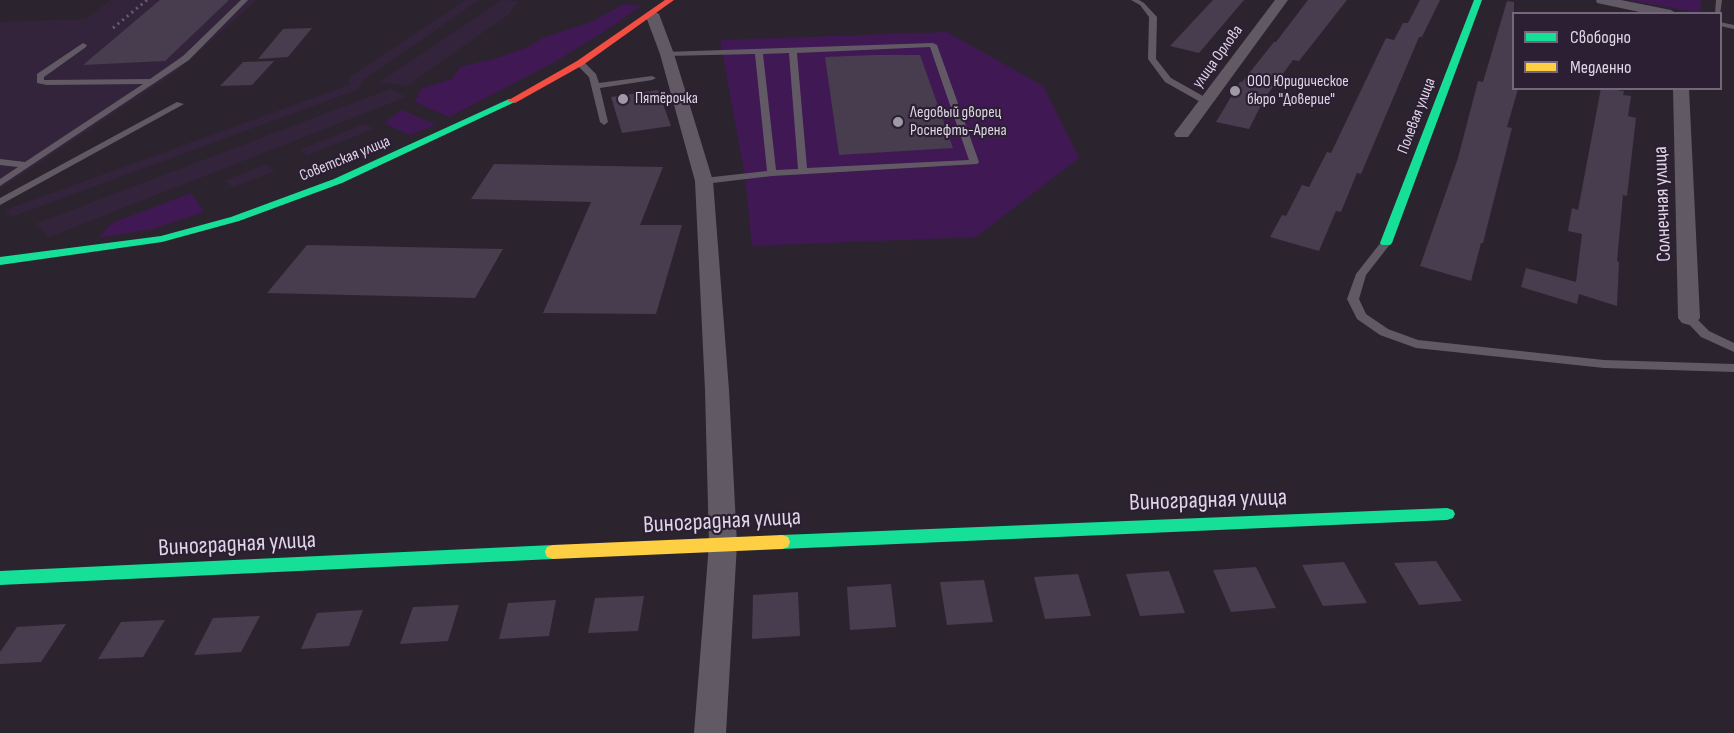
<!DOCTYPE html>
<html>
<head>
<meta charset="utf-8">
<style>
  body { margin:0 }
  #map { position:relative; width:1734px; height:733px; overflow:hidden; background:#2b242f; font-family:"Sofia Sans Condensed",sans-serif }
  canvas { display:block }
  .legend { position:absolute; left:1512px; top:12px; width:210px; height:78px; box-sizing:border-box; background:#2c1f34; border:2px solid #73687a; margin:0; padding:8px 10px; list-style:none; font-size:18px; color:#ded6e4 }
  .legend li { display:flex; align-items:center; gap:12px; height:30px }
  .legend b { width:30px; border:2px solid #73687a }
</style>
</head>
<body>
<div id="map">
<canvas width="1734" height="733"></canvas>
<ul class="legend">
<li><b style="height:8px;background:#16e098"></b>Свободно</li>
<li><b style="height:8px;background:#ffcf43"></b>Медленно</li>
</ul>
</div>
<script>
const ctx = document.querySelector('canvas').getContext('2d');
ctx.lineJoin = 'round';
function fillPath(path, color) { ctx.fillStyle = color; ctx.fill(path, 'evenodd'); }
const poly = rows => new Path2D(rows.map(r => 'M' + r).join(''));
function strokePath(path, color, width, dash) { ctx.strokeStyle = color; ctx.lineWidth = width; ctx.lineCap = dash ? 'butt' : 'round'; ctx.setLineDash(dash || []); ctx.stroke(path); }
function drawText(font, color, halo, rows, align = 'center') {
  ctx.font = font + ' "Sofia Sans Condensed",sans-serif'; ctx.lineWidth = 4.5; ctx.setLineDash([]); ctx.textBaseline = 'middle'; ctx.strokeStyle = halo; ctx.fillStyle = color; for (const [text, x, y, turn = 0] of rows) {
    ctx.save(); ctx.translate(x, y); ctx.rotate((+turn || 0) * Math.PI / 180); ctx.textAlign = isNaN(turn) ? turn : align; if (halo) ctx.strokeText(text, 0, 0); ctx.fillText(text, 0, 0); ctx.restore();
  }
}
const built = poly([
  [111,0,257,0,176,72,0,189,0,22,85,19],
  [465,0,479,0,363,80,357,90,11,217,5,210,349,85,349,78],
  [502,0,519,1,509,14,407,86,380,82],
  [390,89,406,97,49,237,35,224],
  [364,124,374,129,308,155,299,150],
  [266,164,275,171,233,187,224,181]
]);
const green = poly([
  [1627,0,1701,0,1700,13],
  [624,4,641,6,605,31,553,63,449,117,415,102,421,89,452,79,460,67,497,58,528,47,543,38,591,22],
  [947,32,1043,86,1079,158,976,237,752,246,745,176,720,40],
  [402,110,436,125,409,135,384,123],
  [191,193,204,212,152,229,98,238,112,223]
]);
const building = poly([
  [160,0,229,0,165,61,83,65],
  [1213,0,1244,0,1199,53,1170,46],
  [1308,0,1347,0,1299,61,1293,60,1264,99,1249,129,1216,122,1240,82,1242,82,1274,42,1276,42],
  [1420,0,1440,0,1422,37,1419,37,1361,174,1357,173,1341,212,1336,211,1319,251,1270,237,1282,215,1286,216,1302,185,1309,187,1327,152,1331,153,1386,38,1394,40,1403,23,1408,23],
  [1507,1,1514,2,1514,88,1518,89,1507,127,1512,128,1483,243,1481,243,1471,281,1420,266,1458,158,1478,81,1483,82],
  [312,28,288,57,258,59,283,29],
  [874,55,920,55,953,148,839,155,825,57],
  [274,61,252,85,220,86,243,62],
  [1601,88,1624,91,1623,95,1631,96,1628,116,1636,118,1627,196,1623,195,1617,261,1619,262,1617,306,1579,294,1577,304,1521,287,1526,268,1576,282,1582,234,1568,231,1572,208,1578,210],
  [658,90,671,126,622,133,611,97],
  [494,164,663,167,640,225,682,225,656,314,543,313,591,202,471,199],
  [307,245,503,249,475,298,267,293],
  [1436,561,1462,601,1419,605,1394,563],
  [1344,562,1367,603,1323,606,1302,565],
  [1256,567,1276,608,1231,612,1213,570],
  [1169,571,1185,613,1140,616,1126,574],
  [1078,574,1091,616,1045,619,1034,577],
  [984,580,993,622,947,625,940,582],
  [891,584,896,627,850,630,847,587],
  [798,592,800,636,752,639,753,595],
  [644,596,638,631,588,633,595,598],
  [556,600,549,636,499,639,508,603],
  [459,605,448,641,400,644,413,607],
  [363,610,349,646,301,649,317,613],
  [260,616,241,652,194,655,213,618],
  [165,620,143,657,98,659,121,622],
  [66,624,41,662,0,664,0,652,17,627]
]);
const lane = poly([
  [241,0,248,0,189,60,0,186,0,179,18,167,0,165,0,159,25,162,143,84,47,85,37,83,37,74,83,43,87,45,86,47,44,77,44,80,150,79,183,56,241,0],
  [1131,0,1139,0,1144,3,1157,17,1156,59,1171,78,1210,100,1210,104,1204,104,1165,82,1148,59,1149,17,1140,5,1131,0],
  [1716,0,1722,0,1720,15,1720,14,1715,14,1716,0],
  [1720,22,1734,25,1734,29,1720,26,1720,22],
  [933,43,937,45,979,162,977,164,772,176,704,184,699,181,704,178,767,171,755,54,667,56,664,56,664,52,933,43],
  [930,47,969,160,807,168,797,53,930,47],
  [789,53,798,169,776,170,763,54,789,53],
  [577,61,583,61,596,74,599,83,652,76,656,78,652,80,600,88,608,122,604,125,600,122,589,77,577,65,577,61],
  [177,102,184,104,0,205,0,198,177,102],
  [1386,240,1391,243,1366,275,1359,299,1366,314,1388,329,1418,340,1604,360,1734,364,1734,372,1604,368,1416,348,1380,335,1357,319,1347,299,1356,274,1382,241,1386,240],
  [1689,314,1693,315,1709,331,1734,343,1734,352,1701,337,1683,318,1689,314]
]);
const street = poly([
  [1275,0,1288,0,1188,137,1176,137,1174,134,1176,131,1275,0],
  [1596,0,1621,0,1671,10,1677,14,1649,14,1597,3,1596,0],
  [652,10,659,14,674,54,713,181,729,390,737,544,726,733,694,733,709,544,705,390,695,181,660,54,645,14,652,10],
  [1673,88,1689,88,1700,318,1696,323,1689,325,1682,323,1678,318,1673,88]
]);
const fast = poly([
  [1474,0,1482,0,1392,243,1390,245,1382,245,1380,243,1474,0],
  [509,99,517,101,342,183,239,221,162,242,0,265,0,257,161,236,231,217,334,179,509,99],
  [1447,508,1453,510,1455,514,1453,518,1447,520,782,549,776,547,774,542,776,537,782,535,1447,508],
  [553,545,559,547,561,552,559,557,553,559,0,585,0,571,553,545]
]);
const slow = poly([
  [782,535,788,537,790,542,788,547,782,549,553,559,547,557,545,552,547,547,553,545,782,535]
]);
const jam = poly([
  [665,0,674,0,583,65,515,103,507,101,577,61,665,0]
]);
const rail = poly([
  [113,28,147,0]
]);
const markers = [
  [1235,91,6,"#9f98a5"],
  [623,99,6,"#9f98a5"],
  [898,122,6,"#9f98a5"]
];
const farStreetnames = [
  ["улица Орлова",1218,57,-54],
  ["Полевая улица",1417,116,-69],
  ["Советская улица",345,159,-22]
];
const farPoinames = [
  ["ООО Юридическое",1247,82],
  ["бюро \"Доверие\"",1247,100],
  ["Пятёрочка",635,99],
  ["Ледовый дворец",910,113],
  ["Роснефть-Арена",910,131]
];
const streetNames = [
  ["Солнечная улица",1663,204,-92]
];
const nearStreetnames = [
  ["Виноградная улица",1208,501,-2],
  ["Виноградная улица",722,522,-3],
  ["Виноградная улица",237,545,-3]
];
fillPath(built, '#33243c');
fillPath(green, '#401854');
fillPath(building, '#483c4f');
fillPath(lane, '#615a65');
fillPath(street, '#615a65');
fillPath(fast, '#16e098');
fillPath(slow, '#ffcf43');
fillPath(jam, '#f24e42');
strokePath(rail, '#656069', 3, [2, 4]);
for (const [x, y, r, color] of markers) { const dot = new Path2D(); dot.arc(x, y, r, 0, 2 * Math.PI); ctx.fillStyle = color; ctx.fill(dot); strokePath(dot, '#2c1f34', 2); }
drawText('16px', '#ded6e4', '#2c1f34', farStreetnames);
drawText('16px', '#ded6e4', '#2c1f34', farPoinames, 'left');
drawText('20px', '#ded6e4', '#2c1f34', streetNames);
drawText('24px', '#ded6e4', '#2c1f34', nearStreetnames);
</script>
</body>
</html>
